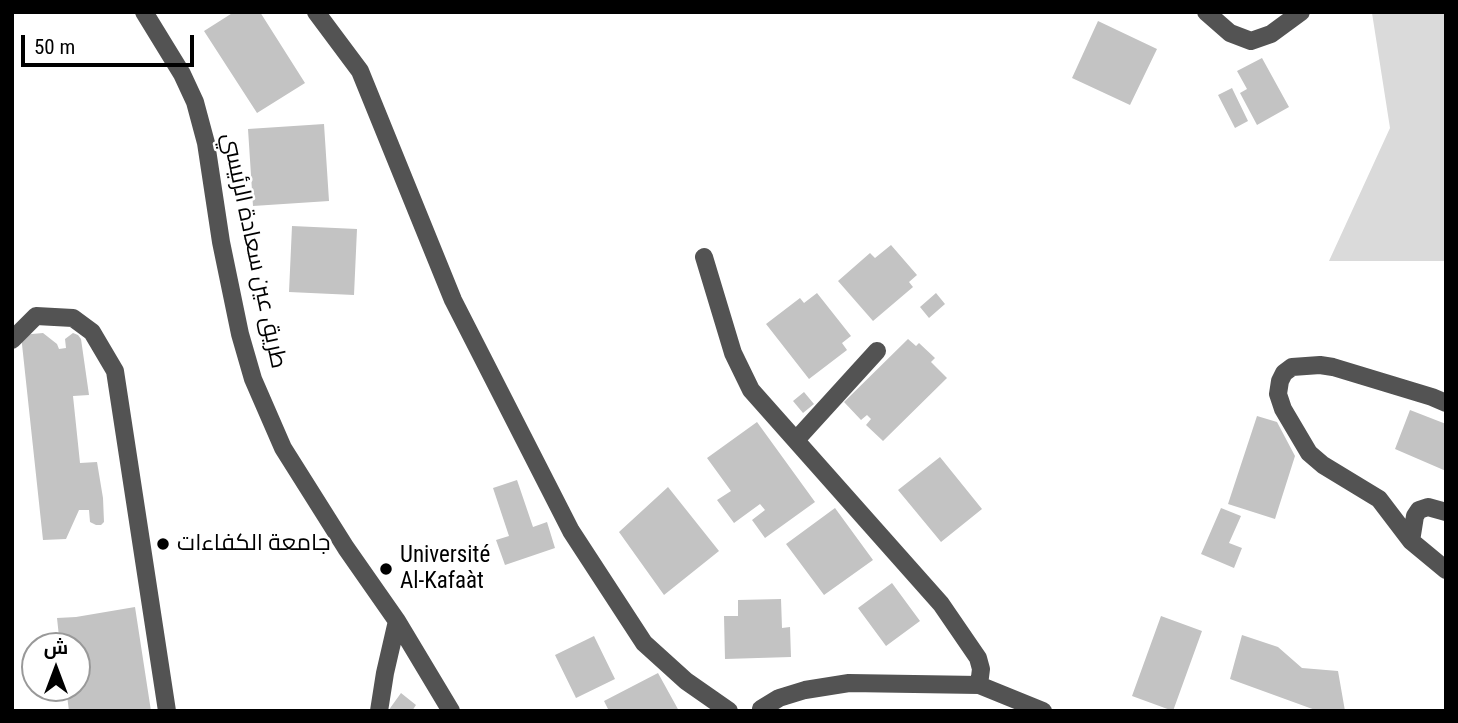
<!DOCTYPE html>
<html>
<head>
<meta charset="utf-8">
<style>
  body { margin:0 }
  #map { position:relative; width:1458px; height:723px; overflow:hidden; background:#fff; font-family:"Roboto Condensed",Cairo,sans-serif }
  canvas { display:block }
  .frame { position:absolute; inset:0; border:14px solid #000; pointer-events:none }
  .north { position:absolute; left:21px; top:632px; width:70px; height:70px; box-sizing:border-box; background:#fff; border:2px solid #999; border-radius:50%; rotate:0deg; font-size:19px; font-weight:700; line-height:28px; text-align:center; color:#000 }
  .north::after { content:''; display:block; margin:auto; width:24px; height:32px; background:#000; clip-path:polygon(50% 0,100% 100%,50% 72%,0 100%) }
  .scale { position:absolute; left:21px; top:35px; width:173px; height:32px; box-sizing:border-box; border:4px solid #000; border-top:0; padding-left:9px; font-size:21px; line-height:24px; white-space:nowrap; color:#000; -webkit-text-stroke:5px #fff; paint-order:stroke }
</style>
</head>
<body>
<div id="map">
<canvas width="1458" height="723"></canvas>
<div class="frame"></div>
<div class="north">ش</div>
<div class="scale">50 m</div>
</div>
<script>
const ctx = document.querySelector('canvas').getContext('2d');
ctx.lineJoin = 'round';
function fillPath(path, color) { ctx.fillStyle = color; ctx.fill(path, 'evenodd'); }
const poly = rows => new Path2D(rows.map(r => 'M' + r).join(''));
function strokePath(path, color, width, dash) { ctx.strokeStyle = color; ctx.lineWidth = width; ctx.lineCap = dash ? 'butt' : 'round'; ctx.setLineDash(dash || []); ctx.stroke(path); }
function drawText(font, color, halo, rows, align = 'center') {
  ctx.font = font + ' "Roboto Condensed",Cairo,sans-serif'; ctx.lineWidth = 5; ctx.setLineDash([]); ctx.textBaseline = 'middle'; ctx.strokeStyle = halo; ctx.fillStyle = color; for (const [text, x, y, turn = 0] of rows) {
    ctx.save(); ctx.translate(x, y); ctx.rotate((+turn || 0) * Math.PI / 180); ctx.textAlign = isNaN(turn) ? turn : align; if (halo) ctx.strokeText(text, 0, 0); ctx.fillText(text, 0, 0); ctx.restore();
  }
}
const green = poly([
  [1378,12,1446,12,1446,261,1329,261,1390,128,1372,13]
]);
const building = poly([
  [234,12,260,12,305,83,257,113,204,31],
  [1098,21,1157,49,1130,105,1072,78],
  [1262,58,1289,107,1257,125,1240,93,1247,89,1237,71],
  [1232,88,1248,121,1235,128,1218,95],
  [324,124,329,201,253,206,248,129],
  [292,226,357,229,354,295,289,292],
  [891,245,917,275,909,282,913,287,873,321,838,281,870,253,875,258],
  [817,293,851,336,842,343,847,350,809,379,766,324,800,298,804,303],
  [936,293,945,304,929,318,920,307],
  [43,333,57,344,59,349,66,348,65,339,73,333,78,335,81,339,89,395,73,396,80,463,97,462,103,498,104,522,101,525,96,525,90,522,89,510,79,510,66,539,43,540,21,335],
  [908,339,916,346,919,343,935,358,931,362,947,378,883,441,866,425,871,419,867,415,861,420,844,402],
  [804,392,814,404,803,413,793,401],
  [1410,410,1446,424,1446,471,1395,449],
  [1257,416,1277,422,1295,456,1275,519,1228,504],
  [757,422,815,502,765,538,752,520,765,510,760,504,734,523,717,500,731,491,707,458],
  [940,457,982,509,941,542,898,490],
  [517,480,533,527,547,522,555,548,505,565,496,540,509,536,493,488],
  [668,487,719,551,664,595,619,532],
  [835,508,873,560,824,595,786,544],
  [1221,508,1241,516,1229,543,1242,548,1234,568,1201,554],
  [892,583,920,621,886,646,858,608],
  [781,599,782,628,790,627,791,657,725,659,724,616,738,616,738,600],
  [135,607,151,711,69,711,66,688,77,688,77,646,60,646,57,618,76,617],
  [1161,616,1202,631,1173,711,1132,696],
  [1242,635,1278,647,1302,668,1338,671,1345,711,1318,711,1230,679],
  [594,636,615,679,576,698,555,655],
  [658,673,679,711,609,711,604,701],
  [401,693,416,705,412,711,388,711]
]);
const minor = poly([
  [144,12,182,74,195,102,206,143,221,242,240,334,253,379,283,448,346,548,397,621,451,711],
  [316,12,360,71,453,300,571,531,644,643,686,681,729,711],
  [1206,12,1230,33,1251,41,1271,34,1301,12],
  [704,257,733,353,751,390,941,604,978,658,981,669,979,685],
  [12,340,36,316,73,318,92,332,115,371,167,711],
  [1446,403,1432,397,1333,367,1320,365,1292,367,1284,373,1280,381,1278,394,1283,409,1309,453,1323,465,1379,499,1411,541,1446,570],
  [796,440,877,351],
  [1411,541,1415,516,1419,510,1428,507,1446,512],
  [761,709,779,698,805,690,849,683,979,685,1043,711],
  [379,711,385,673,397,621]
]);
const markers = [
  [163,544,7,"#000"],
  [386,569,7,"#000"]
];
const streetNames = [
  ["طريق عين سعادة الرئيسي",253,251,78]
];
const poiNames = [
  ["جامعة الكفاءات",177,544],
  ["Université",400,556],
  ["Al-Kafaàt",400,582]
];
fillPath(green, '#dadada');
fillPath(building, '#c3c3c3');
strokePath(minor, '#535353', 18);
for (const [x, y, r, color] of markers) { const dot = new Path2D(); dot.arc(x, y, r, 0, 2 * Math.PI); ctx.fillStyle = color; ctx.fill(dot); strokePath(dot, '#fff', 2.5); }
drawText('23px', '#000', '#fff', streetNames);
drawText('23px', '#000', '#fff', poiNames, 'left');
</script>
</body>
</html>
